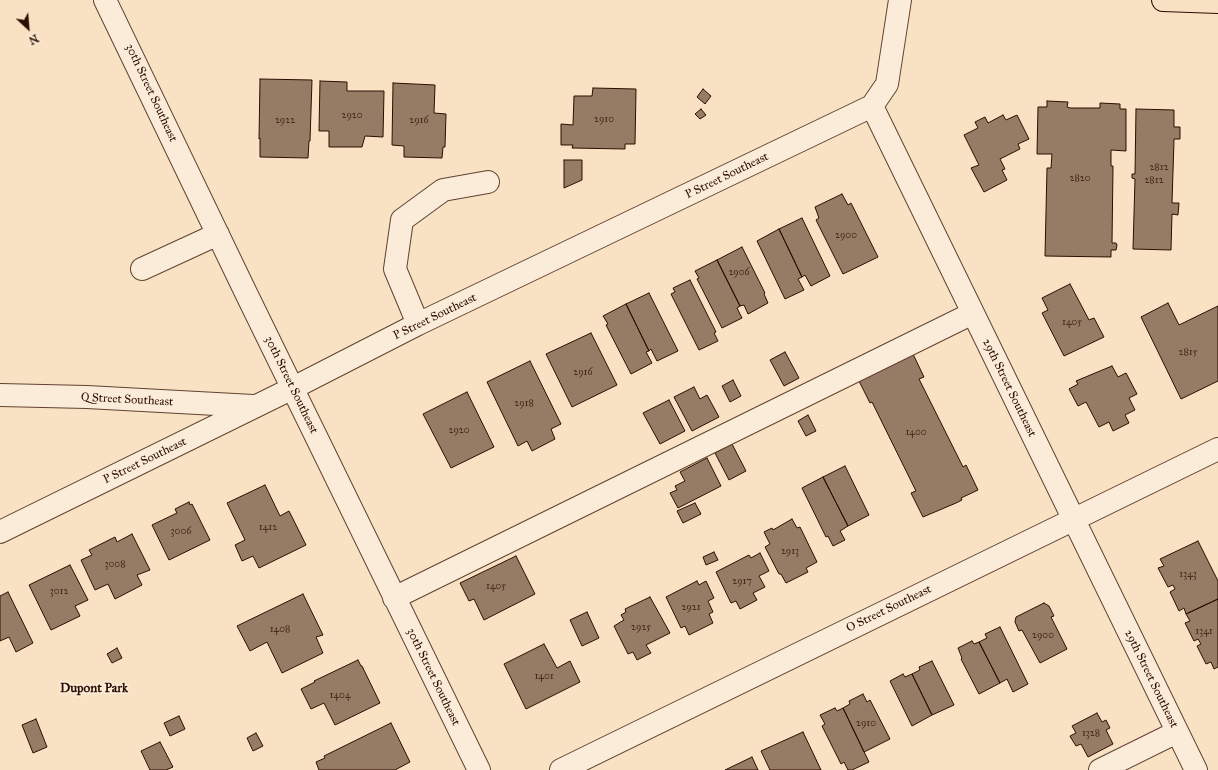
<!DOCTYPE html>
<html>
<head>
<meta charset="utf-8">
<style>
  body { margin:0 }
  #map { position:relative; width:1218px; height:770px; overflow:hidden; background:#f8e2c3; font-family:"IM FELL Great Primer",serif }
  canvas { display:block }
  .north { position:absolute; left:8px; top:8px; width:40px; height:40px; -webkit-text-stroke:3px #faecd8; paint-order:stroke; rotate:154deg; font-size:11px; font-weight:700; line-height:16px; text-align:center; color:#2d0d00 }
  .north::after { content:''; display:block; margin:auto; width:14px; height:18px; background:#2d0d00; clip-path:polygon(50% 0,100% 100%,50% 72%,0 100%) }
</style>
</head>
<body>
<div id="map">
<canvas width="1218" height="770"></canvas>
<div class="north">N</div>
</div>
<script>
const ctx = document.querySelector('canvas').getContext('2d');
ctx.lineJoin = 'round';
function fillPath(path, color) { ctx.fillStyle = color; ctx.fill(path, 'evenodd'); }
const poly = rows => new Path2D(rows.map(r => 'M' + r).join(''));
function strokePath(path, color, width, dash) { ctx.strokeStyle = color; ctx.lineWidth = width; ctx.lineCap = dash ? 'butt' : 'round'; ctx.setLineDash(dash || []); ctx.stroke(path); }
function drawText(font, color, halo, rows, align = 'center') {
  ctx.font = font + ' "IM FELL Great Primer",serif'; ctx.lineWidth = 3.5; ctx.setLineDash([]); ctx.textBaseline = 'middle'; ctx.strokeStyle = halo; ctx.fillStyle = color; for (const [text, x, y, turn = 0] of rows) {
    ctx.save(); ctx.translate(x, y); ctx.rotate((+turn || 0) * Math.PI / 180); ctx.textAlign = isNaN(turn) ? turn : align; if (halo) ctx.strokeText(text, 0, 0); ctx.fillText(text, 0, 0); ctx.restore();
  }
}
const building = poly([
  [260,79,312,80,310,141,309,141,308,158,260,157,260,138,259,139,260,79],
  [320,81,347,82,347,91,384,91,383,137,365,136,362,147,329,147,329,131,319,131,320,81],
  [393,83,435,85,434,113,446,114,445,147,443,147,442,158,404,157,404,146,392,145,393,83],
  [593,88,636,89,635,144,625,144,625,149,572,148,573,145,561,145,561,124,573,125,574,96,592,96,593,88],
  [703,89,711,96,705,104,697,97,703,89],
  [1047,101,1068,102,1067,107,1070,108,1100,108,1100,103,1120,104,1120,109,1126,109,1126,151,1111,150,1111,166,1113,166,1112,243,1116,243,1117,245,1116,250,1111,250,1111,257,1045,256,1047,168,1051,168,1052,154,1037,154,1038,107,1047,107,1047,101],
  [701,109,706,115,700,119,695,114,701,109],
  [1136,109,1174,110,1174,127,1180,127,1180,139,1174,139,1174,140,1172,203,1179,203,1178,215,1172,214,1171,250,1133,249,1135,179,1132,178,1132,174,1135,174,1136,109],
  [1003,115,1006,120,1017,115,1029,139,1018,144,1020,149,1000,159,1005,169,1002,170,1007,180,984,192,971,168,979,165,964,135,978,128,975,122,985,117,988,123,1003,115],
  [564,160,582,160,582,180,564,188,564,160],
  [842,194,848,205,851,203,878,257,843,274,816,220,819,218,815,207,842,194],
  [802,218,830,276,811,286,805,275,802,277,779,229,802,218],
  [779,229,802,277,798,279,804,290,785,299,757,241,779,229],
  [742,247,765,293,764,294,768,303,748,314,744,305,740,306,717,260,742,247],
  [717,260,740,306,737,308,742,318,722,328,697,279,699,278,695,271,717,260],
  [690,280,716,332,714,333,718,341,699,350,671,294,675,292,673,288,690,280],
  [1070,284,1089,320,1094,318,1104,337,1064,356,1042,313,1048,310,1042,298,1070,284],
  [649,293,678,351,657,361,651,349,649,351,626,304,649,293],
  [1168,303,1179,325,1218,306,1218,381,1181,399,1141,317,1168,303],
  [626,304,649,351,646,352,652,363,631,374,606,325,608,324,603,316,626,304],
  [591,333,617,385,572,407,546,354,591,333],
  [785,352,799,378,784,386,770,360,785,352],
  [912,352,924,377,919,379,963,467,966,465,978,490,961,498,962,500,956,503,923,517,911,493,916,491,872,402,870,403,858,379,912,352],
  [530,361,561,424,551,429,555,439,532,451,527,441,518,446,487,382,530,361],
  [1112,366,1118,377,1126,373,1137,394,1129,398,1135,410,1125,415,1129,423,1113,431,1109,422,1099,427,1086,402,1078,406,1069,389,1078,384,1076,381,1112,366],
  [733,380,741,396,730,402,722,386,733,380],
  [694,387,700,399,707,395,719,417,692,431,674,397,694,387],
  [467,392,494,447,451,468,423,414,467,392],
  [669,400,685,431,660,444,643,413,669,400],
  [808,415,816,431,806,436,798,421,808,415],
  [732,444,746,471,729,480,715,453,732,444],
  [707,458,721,486,678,508,670,493,677,490,675,486,685,481,680,472,707,458],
  [845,466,869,515,848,526,823,477,845,466],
  [823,477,848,526,840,531,845,540,833,546,828,536,826,537,802,488,823,477],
  [265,485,280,516,289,511,306,545,259,568,253,556,242,561,235,545,245,540,227,503,265,485],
  [189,502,190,505,192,504,210,540,169,560,152,525,177,513,175,509,189,502],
  [695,503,701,514,683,523,677,511,695,503],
  [792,519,797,528,800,527,817,562,806,568,808,572,786,583,781,574,779,574,765,547,770,544,764,532,772,528,773,530,792,519],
  [132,534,150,570,137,575,142,585,115,599,108,584,95,590,81,560,92,555,89,550,115,537,117,542,132,534],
  [1198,541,1218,581,1218,599,1186,614,1184,608,1179,611,1170,592,1175,589,1173,585,1168,587,1158,568,1164,566,1160,559,1198,541],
  [714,552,718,560,706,565,703,557,714,552],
  [760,553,769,571,759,576,765,587,753,593,757,600,740,609,736,601,731,603,716,572,749,555,751,558,760,553],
  [516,556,535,594,484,620,474,599,469,601,460,583,516,556],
  [70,565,88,600,75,606,80,616,51,630,29,585,70,565],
  [697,581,699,585,706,581,714,598,708,601,713,612,709,614,713,623,689,635,685,626,681,628,666,597,697,581],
  [8,592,33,643,16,652,9,637,0,641,0,596,8,592],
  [303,594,323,635,316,637,323,653,282,673,267,642,250,651,237,626,303,594],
  [650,597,670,633,646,645,651,653,637,660,633,652,628,654,614,626,624,620,621,615,626,612,625,609,650,597],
  [1218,599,1218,667,1214,669,1211,662,1206,664,1197,646,1201,644,1198,639,1194,641,1185,623,1190,621,1186,614,1218,599],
  [1044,603,1049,606,1054,616,1051,617,1067,649,1040,663,1022,630,1019,631,1015,622,1016,617,1044,603],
  [587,612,599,638,582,646,570,620,587,612],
  [1000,627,1028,684,1013,692,1007,679,1000,683,979,642,987,638,985,634,1000,627],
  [972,641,974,644,979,642,1000,683,979,694,961,659,962,658,958,648,972,641],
  [544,644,557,668,570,661,580,682,526,709,504,664,544,644],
  [117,648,122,658,112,663,107,654,117,648],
  [358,660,361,666,362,666,380,703,335,725,324,703,311,709,301,689,315,682,314,681,358,660],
  [932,661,954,705,932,715,912,674,920,670,919,667,932,661],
  [903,674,905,677,912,674,932,715,912,726,890,681,903,674],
  [863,694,867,702,870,700,890,739,864,752,843,708,850,704,849,701,863,694],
  [835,708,837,711,843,708,869,762,852,770,848,770,844,762,841,764,822,726,825,724,820,715,835,708],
  [1097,713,1102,722,1106,720,1110,728,1106,730,1113,744,1088,757,1081,744,1076,746,1071,738,1070,736,1076,733,1072,726,1097,713],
  [179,716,185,729,170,736,164,723,179,716],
  [36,719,47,747,33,753,22,725,36,719],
  [391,723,410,762,395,770,319,770,316,762,325,758,324,756,391,723],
  [803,732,821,770,770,770,761,751,803,732],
  [256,733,263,746,253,751,247,738,256,733],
  [160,742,173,767,166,770,150,770,141,751,160,742],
  [752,757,758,770,725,770,750,758,752,757]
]);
const minor = poly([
  [105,0,246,293,479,770],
  [872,106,1196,770],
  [142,269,218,234],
  [418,324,395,269,402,220,443,190,488,182],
  [0,395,87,397,253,406],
  [0,532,293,388,418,324,872,106,887,84,900,0],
  [394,598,973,313],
  [561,770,1218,449],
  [1100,770,1177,732]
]);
const highway = poly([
  [1163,0,1218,2]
]);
const numberNames = [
  ["2920",352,116],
  ["2910",604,120],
  ["2922",285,121],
  ["2916",419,121],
  ["2812",1159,168],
  ["2820",1080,179],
  ["2812",1154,181],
  ["2900",846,236],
  ["2906",739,273],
  ["1405",1072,323],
  ["2815",1188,353],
  ["2916",583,373],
  ["2918",524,404],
  ["2920",459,431],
  ["1400",916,433],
  ["1412",268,528],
  ["3006",181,532],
  ["2913",790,552],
  ["3008",115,565],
  ["1343",1188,575],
  ["2917",742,582],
  ["1405",496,587],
  ["3012",59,592],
  ["2921",691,608],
  ["2925",641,628],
  ["1408",280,630],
  ["1341",1204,632],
  ["2900",1043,636],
  ["1401",544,677],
  ["1404",340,696],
  ["2910",866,724],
  ["1328",1091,734]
];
const streetNames = [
  ["30th Street Southeast",151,93,65],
  ["P Street Southeast",727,176,-26],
  ["P Street Southeast",435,317,-26],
  ["30th Street Southeast",291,385,64],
  ["29th Street Southeast",1009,388,64],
  ["Q Street Southeast",127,400,3],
  ["P Street Southeast",145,461,-26],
  ["O Street Southeast",889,609,-26],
  ["30th Street Southeast",433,677,64],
  ["29th Street Southeast",1151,679,64]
];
const neighbourhoodNames = [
  ["Dupont Park",94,689]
];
fillPath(building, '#977c65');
strokePath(building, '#2d0d00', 1);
strokePath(minor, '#604231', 24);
strokePath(highway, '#2d0d00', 24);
strokePath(minor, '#faecd8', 22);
strokePath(highway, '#f8e2c3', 22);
drawText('10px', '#482919', null, numberNames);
drawText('12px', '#2d0d00', '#faecd8', streetNames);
drawText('bold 13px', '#2d0d00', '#faecd8', neighbourhoodNames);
</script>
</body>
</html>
